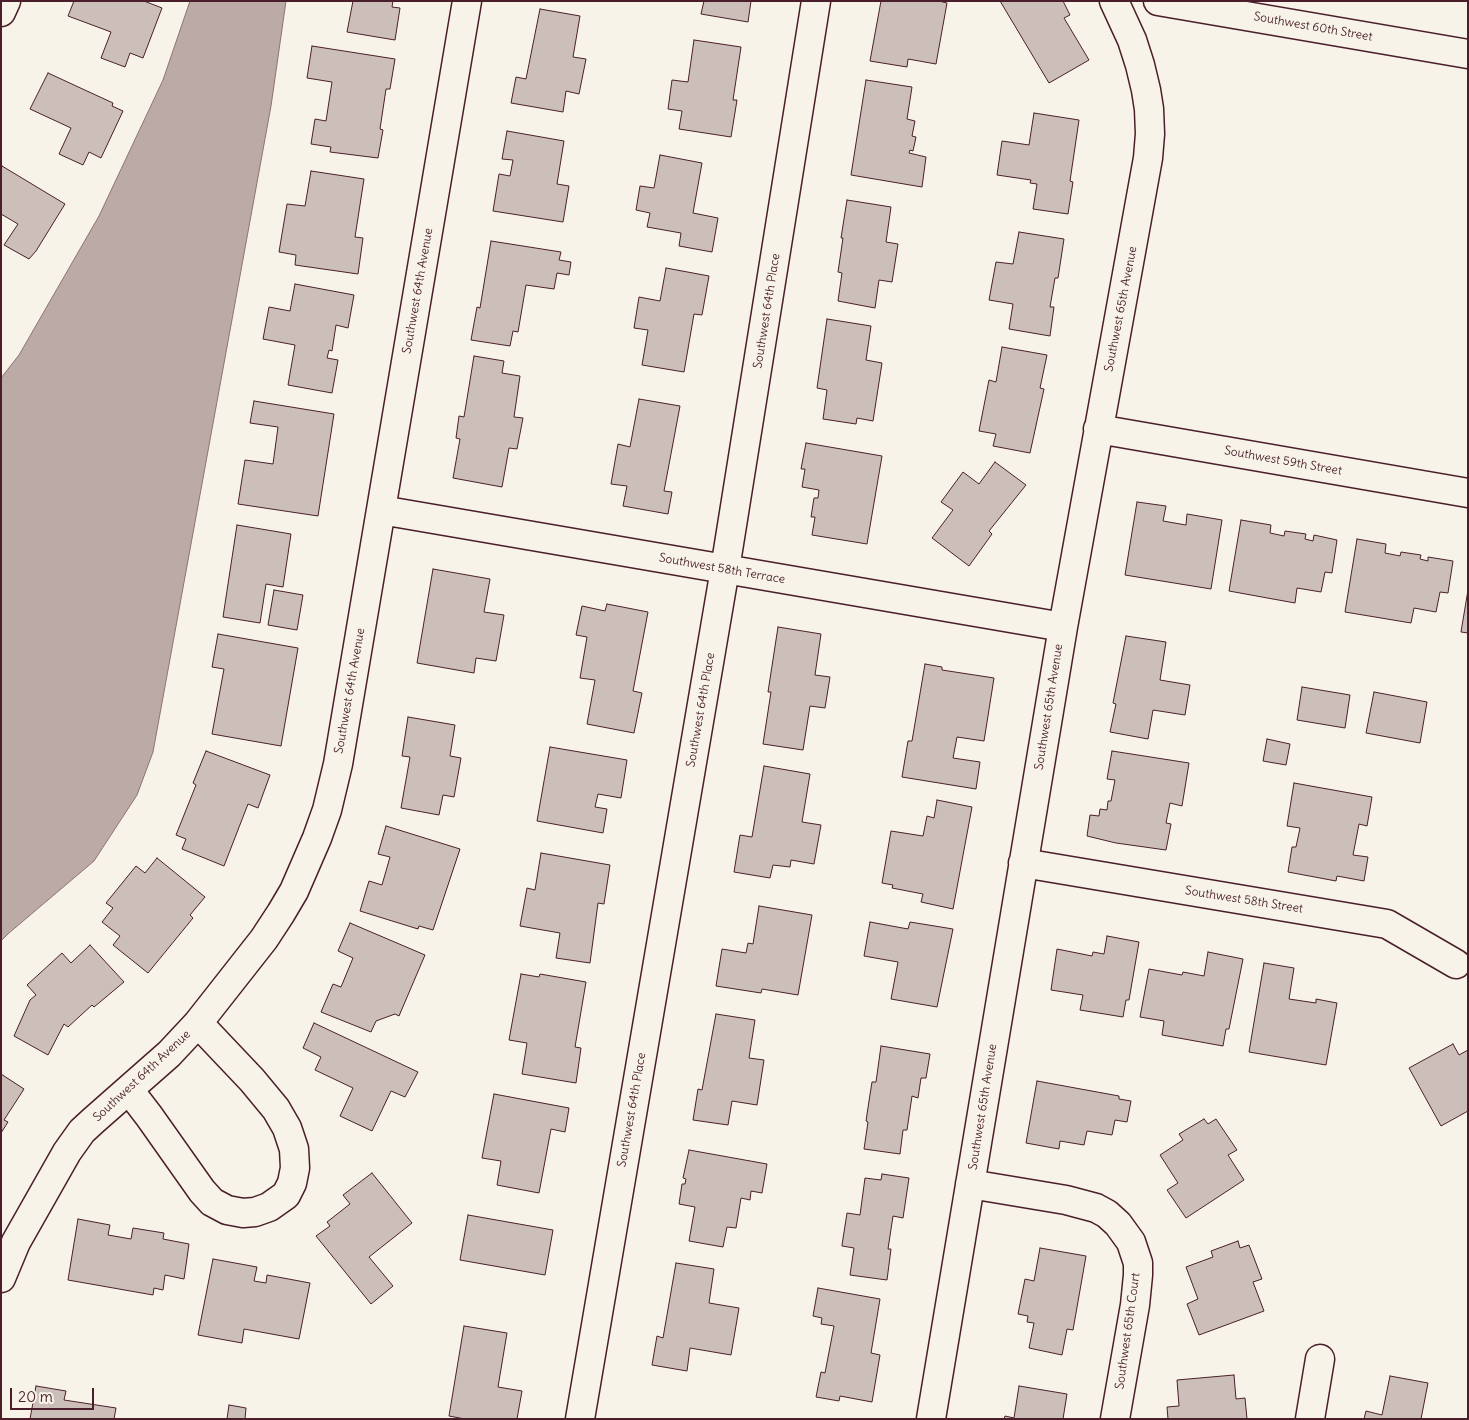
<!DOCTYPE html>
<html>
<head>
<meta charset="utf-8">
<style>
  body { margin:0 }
  #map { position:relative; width:1469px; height:1420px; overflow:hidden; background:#f7f3e8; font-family:Delius,sans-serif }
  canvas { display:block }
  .frame { position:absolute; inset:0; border:2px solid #4a1f2b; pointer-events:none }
  .scale { position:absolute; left:10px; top:1388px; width:84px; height:22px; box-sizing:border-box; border:2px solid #4a1f2b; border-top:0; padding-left:6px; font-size:15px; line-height:18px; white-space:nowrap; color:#4a1f2b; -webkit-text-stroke:4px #f7f3e8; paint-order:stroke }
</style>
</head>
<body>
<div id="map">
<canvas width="1469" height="1420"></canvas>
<div class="frame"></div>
<div class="scale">20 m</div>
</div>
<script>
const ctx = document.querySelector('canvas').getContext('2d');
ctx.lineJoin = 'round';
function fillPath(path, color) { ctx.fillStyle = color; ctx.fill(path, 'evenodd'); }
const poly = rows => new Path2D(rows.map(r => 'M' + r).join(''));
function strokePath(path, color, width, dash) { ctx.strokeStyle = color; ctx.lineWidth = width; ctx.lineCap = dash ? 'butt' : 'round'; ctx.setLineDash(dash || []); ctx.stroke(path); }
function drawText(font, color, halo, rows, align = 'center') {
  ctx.font = font + ' Delius,sans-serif'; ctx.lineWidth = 4; ctx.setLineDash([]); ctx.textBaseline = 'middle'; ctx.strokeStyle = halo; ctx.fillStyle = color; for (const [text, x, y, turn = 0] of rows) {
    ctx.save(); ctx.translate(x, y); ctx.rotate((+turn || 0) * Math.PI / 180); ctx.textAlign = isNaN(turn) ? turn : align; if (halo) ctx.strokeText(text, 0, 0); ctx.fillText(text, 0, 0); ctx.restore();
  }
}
const water = poly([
  [190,1,286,1,271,106,153,752,137,795,94,861,9,933,1,941,1,378,19,355,99,216,163,80,190,1]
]);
const building = poly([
  [74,1,144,1,162,8,143,58,130,53,125,67,101,58,111,32,68,16,74,1],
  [353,1,393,1,392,7,400,8,395,40,347,32,353,1],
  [704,1,751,1,748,22,701,14,704,1],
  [881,1,939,1,947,3,936,64,908,59,907,67,870,61,881,1],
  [1000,1,1063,1,1070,15,1064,18,1089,60,1049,83,1000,1],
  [540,9,580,16,573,57,586,59,579,94,566,91,563,112,511,103,516,77,526,79,540,9],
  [694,40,741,47,733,100,737,100,731,137,679,129,682,111,668,109,672,80,688,82,694,40],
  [312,46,395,59,390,89,386,89,380,129,383,130,378,158,330,152,331,147,311,144,315,119,326,121,332,82,307,78,312,46],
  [48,73,113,103,112,106,123,111,101,158,89,152,83,165,59,154,71,128,30,109,48,73],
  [866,80,912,87,907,119,915,121,912,136,916,137,913,151,910,150,909,153,926,157,922,187,851,175,866,80],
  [1034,113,1079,120,1070,181,1073,182,1068,214,1033,209,1037,184,1030,183,1031,180,997,175,1002,141,1029,145,1034,113],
  [507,131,564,141,557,184,569,186,563,222,493,211,499,174,510,176,513,160,502,159,507,131],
  [660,155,702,163,693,213,718,218,712,252,679,246,681,233,647,227,650,213,636,210,640,186,654,188,660,155],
  [2,166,65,204,36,251,29,259,4,245,18,224,1,214,1,168,2,166],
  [311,171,364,179,355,237,363,238,358,274,295,265,296,255,279,252,287,204,305,206,311,171],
  [847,200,891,207,886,242,898,244,892,282,879,280,875,308,838,301,842,273,838,272,843,238,841,238,847,200],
  [1019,232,1064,239,1058,278,1055,278,1050,307,1054,307,1050,336,1009,329,1013,304,989,300,996,262,1013,264,1019,232],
  [491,241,561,252,559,260,571,262,569,275,557,273,554,289,526,285,518,332,513,331,510,346,471,340,477,307,480,308,491,241],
  [666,268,709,276,702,315,694,314,684,372,642,365,648,330,634,328,639,297,660,301,666,268],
  [295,284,354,295,348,328,336,325,332,351,329,350,327,358,338,360,332,393,288,385,295,345,263,339,269,307,290,311,295,284],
  [827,319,871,326,866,360,882,363,873,421,857,418,856,424,823,419,827,390,817,388,827,319],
  [1002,347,1047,355,1040,388,1044,389,1030,453,993,446,996,434,979,431,989,380,996,382,1002,347],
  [474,356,504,361,502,373,520,376,514,417,523,418,517,449,509,448,502,487,453,478,460,439,456,438,459,416,464,417,474,356],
  [639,399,680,406,664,491,672,492,668,514,623,506,627,486,611,484,618,444,630,447,639,399],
  [254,401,334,414,318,516,238,504,245,460,273,464,278,427,250,423,254,401],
  [806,443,882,456,867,544,812,535,815,517,811,517,814,498,818,498,819,490,802,487,805,469,801,469,806,443],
  [995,462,1026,485,989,531,992,534,969,566,932,538,953,510,941,502,963,472,979,484,995,462],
  [1137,502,1166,506,1163,521,1186,525,1187,514,1222,520,1211,589,1125,575,1137,502],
  [1241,520,1271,525,1270,533,1284,536,1285,531,1306,534,1305,539,1313,541,1314,535,1337,540,1332,573,1325,572,1321,592,1297,588,1295,603,1229,591,1241,520],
  [237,525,291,534,283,587,266,584,260,623,223,617,237,525],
  [1357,539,1386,544,1385,553,1400,556,1401,552,1421,555,1420,559,1428,561,1428,557,1453,561,1448,593,1440,592,1436,612,1414,608,1411,623,1345,612,1357,539],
  [433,569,490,579,484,612,504,615,496,661,476,658,474,673,417,663,433,569],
  [274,590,303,595,297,630,268,625,274,590],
  [1468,590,1468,633,1461,632,1468,590],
  [607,604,648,612,633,691,642,693,634,733,587,724,595,680,580,678,587,637,576,635,582,606,605,611,607,604],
  [778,627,821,634,815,675,830,677,825,708,810,706,803,750,763,744,771,692,768,692,778,627],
  [218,634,298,648,281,746,212,734,224,669,212,667,218,634],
  [1126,636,1166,642,1160,680,1190,685,1185,715,1153,710,1148,739,1110,732,1116,704,1113,703,1126,636],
  [925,664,942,667,942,670,994,678,984,741,957,737,953,758,980,762,976,789,902,777,908,741,912,741,925,664],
  [1302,687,1350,695,1345,728,1297,720,1302,687],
  [1374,692,1427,702,1420,743,1366,733,1374,692],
  [408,717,455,725,450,756,461,758,454,797,443,795,439,815,401,808,410,757,402,756,408,717],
  [1267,739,1290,744,1286,765,1263,761,1267,739],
  [550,747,627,760,621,798,598,794,595,807,607,809,603,833,537,821,550,747],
  [206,751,270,775,258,808,248,804,224,866,182,849,186,839,176,835,196,785,193,783,206,751],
  [1112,751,1189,763,1182,806,1170,803,1166,823,1171,824,1166,850,1116,843,1087,836,1090,815,1099,816,1100,809,1107,810,1108,801,1111,801,1115,780,1107,779,1112,751],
  [764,766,810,774,802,822,821,825,814,864,791,860,790,867,773,865,770,878,734,872,740,835,752,837,764,766],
  [1294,783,1372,797,1367,826,1359,824,1353,855,1368,857,1364,881,1337,876,1336,881,1288,872,1292,847,1296,847,1300,828,1287,826,1294,783],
  [937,800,972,807,953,909,921,902,923,894,892,888,893,885,882,883,891,831,923,836,927,816,934,818,937,800],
  [386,826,460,849,433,930,419,926,418,929,360,911,369,881,382,885,390,857,378,854,386,826],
  [541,853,610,865,604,904,598,903,590,963,556,958,560,933,520,926,527,888,535,890,541,853],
  [157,858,205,897,190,915,193,918,148,973,113,945,120,936,102,922,113,908,106,903,136,866,145,873,157,858],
  [759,906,812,915,798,995,762,989,761,993,716,986,722,949,746,953,748,943,753,944,759,906],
  [870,922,908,929,910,922,953,929,937,1007,891,999,898,962,864,956,870,922],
  [350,923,425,955,399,1016,395,1014,376,1021,371,1032,321,1012,333,984,341,987,353,958,338,951,350,923],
  [1107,936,1139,942,1129,1000,1126,1000,1123,1017,1080,1010,1083,995,1051,990,1057,949,1092,956,1093,952,1104,954,1107,936],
  [90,945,124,982,94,1007,92,1005,68,1027,64,1024,48,1055,14,1036,30,1000,36,995,27,985,62,953,71,963,90,945],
  [1208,952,1243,959,1229,1029,1226,1029,1223,1046,1162,1035,1164,1021,1140,1017,1149,969,1182,975,1183,972,1204,976,1208,952],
  [1264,963,1294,968,1289,999,1316,1003,1316,999,1337,1003,1326,1065,1249,1052,1264,963],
  [521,974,539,977,540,974,586,982,575,1047,581,1048,576,1083,522,1074,527,1043,509,1040,521,974],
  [716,1014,755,1020,749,1058,764,1060,757,1105,732,1101,728,1125,693,1120,698,1089,702,1090,716,1014],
  [314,1023,418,1072,405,1097,391,1091,372,1131,340,1116,353,1088,315,1070,321,1057,303,1048,314,1023],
  [1453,1044,1459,1055,1468,1050,1468,1111,1441,1126,1409,1068,1453,1044],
  [881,1046,930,1054,926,1078,921,1078,918,1098,912,1096,907,1130,903,1130,900,1154,864,1149,868,1122,866,1121,869,1101,872,1082,876,1082,881,1046],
  [1,1074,24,1089,4,1120,8,1122,1,1133,1,1074],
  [1037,1081,1119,1096,1119,1099,1131,1101,1127,1122,1115,1120,1112,1135,1087,1131,1084,1145,1060,1141,1059,1149,1026,1143,1037,1081],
  [494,1094,569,1108,565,1132,551,1129,539,1193,497,1185,501,1161,482,1158,494,1094],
  [1204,1119,1208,1124,1216,1119,1237,1150,1228,1155,1244,1180,1186,1218,1167,1190,1178,1183,1160,1155,1183,1140,1179,1134,1204,1119],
  [689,1150,767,1164,762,1193,751,1191,750,1200,741,1198,736,1228,727,1227,723,1247,689,1241,695,1207,679,1204,682,1184,685,1184,686,1179,683,1178,689,1150],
  [372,1173,412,1223,369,1257,393,1286,371,1304,316,1236,330,1226,327,1222,350,1204,343,1195,372,1173],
  [882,1174,909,1178,903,1218,893,1216,888,1249,891,1249,887,1280,850,1275,854,1248,842,1246,842,1245,847,1213,860,1215,865,1178,881,1180,882,1174],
  [468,1215,553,1230,545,1275,460,1260,468,1215],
  [78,1219,110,1225,108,1235,131,1239,133,1228,164,1233,163,1239,189,1244,184,1279,165,1275,163,1290,154,1288,153,1295,68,1280,78,1219],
  [1238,1241,1240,1248,1249,1245,1262,1279,1253,1282,1264,1311,1199,1335,1187,1304,1198,1299,1186,1267,1213,1257,1211,1251,1238,1241],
  [1040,1248,1086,1256,1073,1330,1067,1329,1062,1355,1029,1348,1034,1323,1027,1322,1028,1316,1018,1314,1025,1279,1034,1281,1040,1248],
  [213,1259,257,1267,254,1281,266,1283,267,1275,310,1283,299,1339,244,1329,242,1343,198,1335,213,1259],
  [676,1263,714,1269,709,1303,739,1308,731,1355,690,1348,687,1371,652,1365,657,1336,663,1338,676,1263],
  [818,1288,880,1299,871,1353,880,1355,872,1402,840,1396,839,1401,816,1397,821,1372,825,1373,834,1326,821,1324,822,1318,813,1316,818,1288],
  [464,1326,507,1333,498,1387,522,1391,517,1419,465,1419,449,1416,464,1326],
  [1234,1375,1236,1399,1245,1398,1247,1419,1168,1419,1167,1407,1179,1406,1177,1380,1234,1375],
  [1390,1376,1428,1383,1421,1419,1364,1419,1366,1411,1382,1415,1390,1376],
  [36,1386,66,1391,64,1400,116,1408,114,1419,30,1419,36,1386],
  [1019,1386,1067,1394,1063,1419,1004,1419,1005,1416,1014,1418,1019,1386],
  [229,1405,246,1408,245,1419,227,1419,229,1405]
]);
const street = poly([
  [1158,1,1468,54],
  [1,12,6,1],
  [1098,429,1468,493],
  [381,510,1063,627],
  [1023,863,1387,924,1456,964],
  [129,1090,149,1116,202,1191,212,1202,227,1210,243,1213,255,1212,269,1207,286,1195,292,1183,295,1168,294,1149,287,1128,276,1109,252,1080,198,1023],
  [970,1184,1066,1200,1096,1208,1107,1214,1118,1224,1131,1242,1138,1263,1138,1275,1135,1305,1115,1419],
  [1,1278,16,1242,67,1152,82,1131,94,1120,169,1054,198,1023,264,939,281,913,294,891,317,838,327,810,338,764,467,1],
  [580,1419,725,569,816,1],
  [931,1419,1063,627,1148,158,1150,134,1149,109,1146,90,1140,65,1132,40,1114,1],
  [1310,1419,1320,1359]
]);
const streetNames = [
  ["Southwest 60th Street",1313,27,10],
  ["Southwest 64th Avenue",418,291,-80],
  ["Southwest 65th Avenue",1121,309,-79],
  ["Southwest 64th Place",767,311,-81],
  ["Southwest 59th Street",1283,461,10],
  ["Southwest 58th Terrace",722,569,10],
  ["Southwest 64th Avenue",350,691,-80],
  ["Southwest 65th Avenue",1049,707,-81],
  ["Southwest 64th Place",701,710,-80],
  ["Southwest 58th Street",1244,900,9],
  ["Southwest 64th Avenue",142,1076,-43],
  ["Southwest 65th Avenue",983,1107,-81],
  ["Southwest 64th Place",632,1110,-80],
  ["Southwest 65th Court",1128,1331,-82]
];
fillPath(water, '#bcaaa7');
strokePath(water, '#8e7275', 1);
fillPath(building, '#ccbfb9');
strokePath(building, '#4a1f2b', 1);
strokePath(street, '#4a1f2b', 31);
strokePath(street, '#f7f3e8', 28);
drawText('12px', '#4a1f2b', '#f7f3e8', streetNames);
</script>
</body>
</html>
